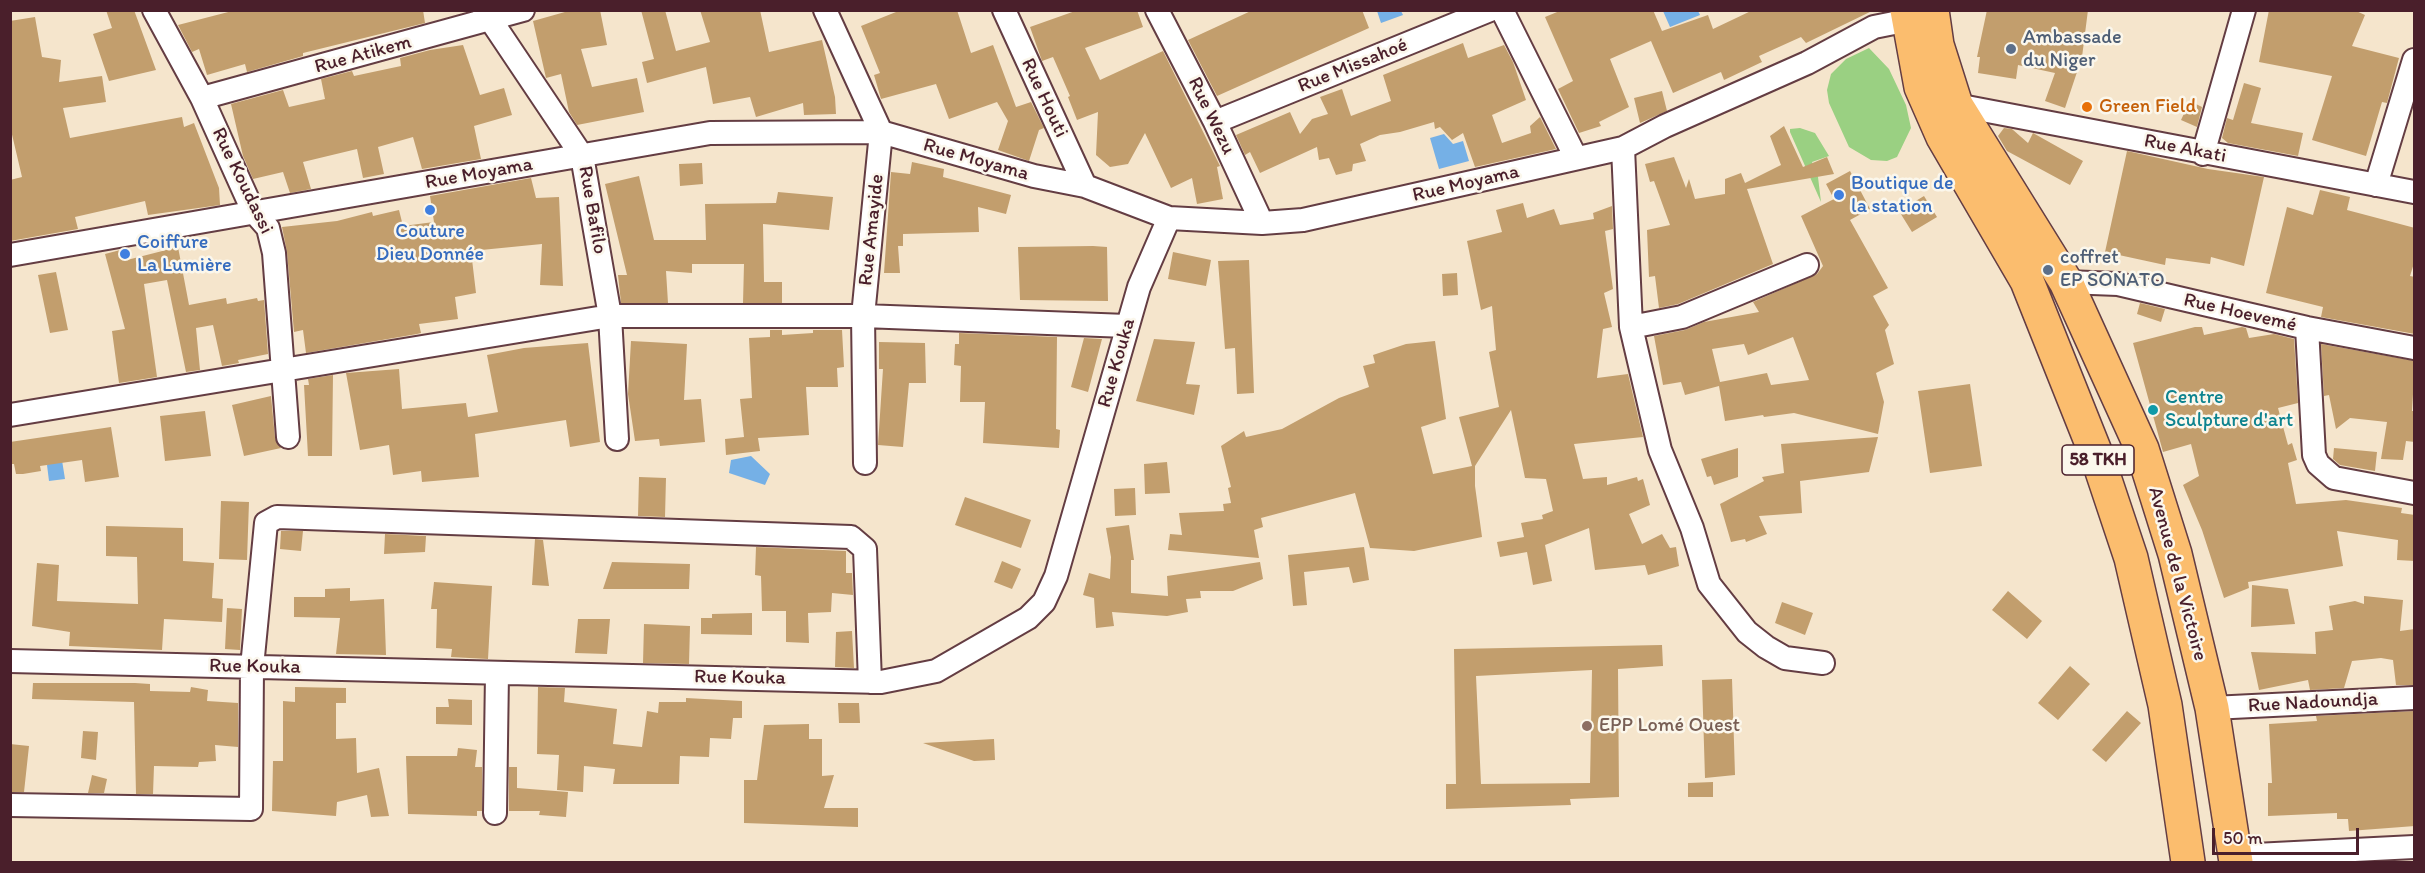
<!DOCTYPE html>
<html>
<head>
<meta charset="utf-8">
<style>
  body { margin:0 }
  #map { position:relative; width:2425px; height:873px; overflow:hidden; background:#f5e5cc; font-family:Itim,sans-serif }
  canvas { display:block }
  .frame { position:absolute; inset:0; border:12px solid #4a1f2b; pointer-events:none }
  .scale { position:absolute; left:2212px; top:828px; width:147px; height:27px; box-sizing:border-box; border:3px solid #4a1f2b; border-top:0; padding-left:8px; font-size:18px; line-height:21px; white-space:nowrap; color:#4a1f2b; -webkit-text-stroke:4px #fbf7ec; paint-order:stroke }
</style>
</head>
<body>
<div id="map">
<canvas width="2425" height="873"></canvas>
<div class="frame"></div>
<div class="scale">50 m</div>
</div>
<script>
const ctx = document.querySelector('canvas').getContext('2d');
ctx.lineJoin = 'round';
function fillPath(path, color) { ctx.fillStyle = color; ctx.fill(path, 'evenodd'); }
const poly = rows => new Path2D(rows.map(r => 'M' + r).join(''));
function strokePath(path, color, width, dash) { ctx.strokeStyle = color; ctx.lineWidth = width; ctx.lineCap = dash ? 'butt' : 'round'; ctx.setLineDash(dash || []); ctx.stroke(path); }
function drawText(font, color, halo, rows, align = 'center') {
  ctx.font = font + ' Itim,sans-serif'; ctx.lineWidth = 5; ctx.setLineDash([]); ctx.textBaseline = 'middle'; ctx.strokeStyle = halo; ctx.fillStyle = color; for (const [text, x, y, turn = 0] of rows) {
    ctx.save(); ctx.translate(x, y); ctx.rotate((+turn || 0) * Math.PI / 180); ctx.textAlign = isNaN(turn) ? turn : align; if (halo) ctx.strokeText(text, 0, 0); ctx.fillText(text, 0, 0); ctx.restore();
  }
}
const green = poly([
  [1869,48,1889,69,1906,105,1911,128,1897,157,1887,161,1871,160,1849,147,1829,103,1827,90,1831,74,1846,59],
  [1800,128,1815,133,1829,156,1812,162,1818,177,1821,202,1790,132,1790,129]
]);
const water = poly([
  [1377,11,1401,11,1403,15,1381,23],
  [1663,11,1698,11,1700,15,1670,27],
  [1444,134,1453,144,1463,141,1469,161,1439,169,1430,138],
  [61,454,65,479,49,481,47,465],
  [751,456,770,474,765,485,729,473,731,460]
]);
const building = poly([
  [106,10,134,10,156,70,109,81,93,34,112,28],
  [236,10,423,10,425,23,303,53,303,56,247,72,245,64,207,75,199,49,192,52,178,25],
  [572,10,600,10,607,45,581,49,592,87,637,78,644,112,577,125,569,112,561,74,546,78,533,21],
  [641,10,665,10,676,51,710,42,700,10,760,10,769,52,822,40,835,97,836,114,804,115,803,103,756,117,750,97,713,104,706,67,647,83,642,62,654,59],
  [901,10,957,10,971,53,993,45,1016,107,1031,102,1044,128,1039,130,1029,161,998,150,1008,121,997,102,949,119,936,84,881,99,874,75,880,73,861,26],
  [1078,10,1137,10,1143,27,1085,48,1100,80,1163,51,1220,166,1217,167,1223,199,1197,204,1192,178,1171,188,1145,133,1128,164,1110,167,1096,155,1098,112,1077,120,1068,97,1070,96,1053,57,1042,61,1030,27],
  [1253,10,1362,10,1369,28,1217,96,1188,40],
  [1562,10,1653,10,1662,31,1708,15,1713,29,1753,10,1874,10,1806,43,1801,37,1759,56,1762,62,1724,80,1721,72,1673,93,1651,41,1610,59,1629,107,1599,122,1601,126,1579,133,1558,89,1573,81,1545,17],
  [1987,10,2088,10,2082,57,2065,108,2045,101,2055,73,2018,65,2016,79,1978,73,1980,57,1977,57],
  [2269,10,2354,10,2365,15,2352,46,2399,58,2387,103,2382,102,2366,156,2312,140,2332,76,2259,62],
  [35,17,42,57,61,60,59,82,102,76,106,102,63,108,70,138,182,117,184,127,194,123,219,188,220,205,148,215,145,201,75,217,78,229,10,241,10,180,22,177,10,126,10,21],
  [1463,43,1468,58,1504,45,1513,62,1526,100,1492,115,1502,143,1531,133,1530,126,1540,117,1556,149,1475,167,1463,133,1452,140,1440,127,1435,129,1434,122,1400,132,1380,135,1360,144,1366,161,1353,164,1352,171,1336,175,1329,158,1319,160,1317,147,1260,173,1250,152,1245,155,1236,135,1290,112,1300,134,1312,119,1328,114,1320,97,1342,89,1351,116,1391,101,1383,75],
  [463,45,480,95,504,88,512,115,474,126,481,159,422,169,413,137,378,147,384,174,363,178,357,149,303,162,311,189,290,193,283,172,253,179,243,156,231,104,283,90,289,107,325,99,321,79,352,71,354,76,401,66,400,58,430,50],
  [2244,83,2261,88,2251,123,2303,133,2298,156,2228,143,2222,138,2227,118,2233,120],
  [1662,91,1667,111,1640,123,1634,98],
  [2190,101,2202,107,2197,127,2181,120],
  [1784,126,1803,167,1827,157,1834,174,1747,189,1773,264,1678,304,1659,308,1655,276,1649,277,1647,230,1670,225,1654,181,1650,182,1645,164,1674,157,1686,188,1689,179,1695,199,1725,194,1725,179,1741,173,1745,183,1781,165,1770,136],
  [2004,128,2012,129,2028,143,2033,133,2083,161,2070,185,2007,151,1998,136],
  [2127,151,2208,169,2264,177,2244,266,2211,257,2210,264,2166,258,2165,265,2105,252],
  [912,162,944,169,943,177,1011,195,1006,214,978,207,979,232,903,234,903,246,898,246,900,273,884,273,891,172,910,174],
  [702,163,703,184,680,186,679,164],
  [1850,171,1870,209,1850,220,1888,288,1873,296,1889,325,1885,330,1894,364,1876,373,1884,402,1878,434,1794,413,1764,417,1763,415,1725,421,1719,386,1685,395,1681,382,1663,385,1654,336,1685,330,1704,322,1759,312,1753,302,1817,274,1823,266,1801,216,1834,199,1826,184],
  [1793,337,1809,380,1771,385,1767,373,1720,382,1712,349,1744,344,1748,355],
  [639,176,654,240,706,240,705,204,776,203,778,192,833,197,829,230,763,224,764,282,782,282,782,303,743,303,744,264,692,264,692,273,666,271,668,303,621,303,618,275,627,275,605,184],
  [531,178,536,198,559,197,563,286,540,285,542,244,471,251,476,293,455,297,458,319,419,324,421,333,417,334,306,353,303,330,294,332,287,252,282,227,337,221,372,212,373,216,399,210,403,226,434,222,430,196],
  [2320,190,2350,197,2347,210,2415,228,2415,260,2410,276,2415,277,2415,334,2321,317,2323,307,2266,293,2287,207,2313,215],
  [1924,196,1937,217,1912,232,1899,211],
  [1523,203,1527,218,1554,209,1560,225,1594,219,1593,213,1612,206,1613,229,1605,231,1613,289,1604,293,1612,327,1603,329,1597,378,1628,374,1643,437,1574,444,1583,479,1607,477,1607,485,1637,477,1638,481,1643,479,1650,505,1629,514,1642,544,1662,534,1670,548,1676,547,1679,566,1648,575,1645,565,1595,570,1589,528,1545,545,1552,581,1533,585,1527,552,1500,557,1497,542,1524,537,1521,523,1543,519,1542,515,1553,511,1546,479,1525,478,1511,410,1475,466,1475,486,1482,537,1414,551,1370,548,1355,493,1261,518,1263,527,1254,530,1259,558,1168,550,1170,534,1182,535,1179,513,1224,511,1223,504,1231,503,1228,488,1231,487,1221,446,1244,431,1246,437,1282,429,1339,398,1369,387,1363,366,1375,363,1373,355,1406,344,1435,341,1446,419,1421,427,1433,474,1472,466,1459,417,1499,407,1489,352,1496,350,1492,306,1481,310,1467,241,1502,232,1496,210],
  [1093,246,1107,247,1108,301,1020,300,1018,247],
  [178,247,189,305,226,298,227,304,257,298,258,301,264,300,268,354,238,360,239,363,222,366,213,325,196,328,200,370,186,372,167,280,144,284,157,377,119,383,112,331,125,329,105,254,124,249,127,260],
  [1173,252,1211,260,1206,286,1168,279],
  [1249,260,1254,393,1237,394,1235,348,1225,349,1218,261],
  [56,272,68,330,50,333,38,275],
  [1457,273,1458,295,1443,296,1442,274],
  [2140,303,2165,309,2161,322,2137,314],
  [2195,327,2202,327,2204,335,2242,327,2246,328,2249,338,2274,334,2294,339,2298,403,2278,408,2288,445,2292,443,2297,460,2288,463,2296,504,2346,500,2402,508,2401,513,2415,515,2415,561,2397,560,2398,540,2337,531,2343,566,2248,582,2249,588,2224,598,2202,530,2183,485,2199,476,2191,444,2163,452,2133,343],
  [770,330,782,330,782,335,813,333,813,330,842,330,844,367,837,368,838,387,806,387,809,435,758,438,760,451,726,455,725,439,744,437,740,399,752,398,749,338,770,337],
  [959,333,1057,337,1056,429,1060,430,1059,448,983,443,985,402,960,402,961,366,954,365,955,344,959,344],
  [1084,338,1102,339,1088,392,1071,387],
  [1154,339,1195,342,1186,384,1200,385,1194,415,1136,401],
  [631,341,687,344,684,400,701,399,705,442,660,446,659,439,635,441,628,394],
  [879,342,925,343,926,383,909,383,903,447,878,445,883,369,879,369],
  [588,343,600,442,570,447,566,420,475,434,479,477,422,482,421,471,393,475,389,445,360,450,346,373,399,369,402,409,466,403,468,417,498,412,487,355,524,348],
  [2321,344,2415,361,2412,411,2415,411,2415,442,2406,441,2403,460,2381,459,2387,422,2350,418,2336,429,2329,395,2324,396],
  [333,375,332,456,308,456,304,385,309,385,308,379],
  [1970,384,1982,466,1930,473,1918,391],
  [271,396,275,438,281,448,244,456,232,405],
  [205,411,211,456,165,461,160,416],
  [111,427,119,477,85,482,82,460,40,466,41,471,23,474,16,474,14,464,10,464,10,442],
  [1878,437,1869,472,1800,481,1802,513,1759,516,1767,534,1746,542,1745,539,1731,542,1720,504,1764,481,1762,477,1784,473,1781,444],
  [1738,448,1738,477,1714,485,1711,476,1707,477,1701,459],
  [2334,448,2377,452,2375,471,2340,465,2333,459],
  [1167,462,1170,493,1145,494,1144,464],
  [639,477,666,478,665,517,638,516],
  [1135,488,1136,515,1115,516,1114,489],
  [965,497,1031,520,1021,548,955,525],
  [221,501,249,502,247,560,219,559],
  [1129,525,1134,560,1131,560,1131,593,1168,596,1167,576,1260,562,1263,579,1233,591,1200,591,1201,598,1186,599,1188,612,1167,616,1112,612,1114,626,1096,628,1094,598,1083,595,1089,573,1110,579,1111,557,1106,528],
  [106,526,183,528,183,561,214,563,212,598,223,599,222,622,164,619,162,650,69,646,70,632,32,626,37,563,59,565,57,601,138,604,137,557,106,556],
  [281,531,303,531,301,551,280,549],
  [385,534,426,536,425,552,384,554],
  [535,539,543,540,549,586,532,585],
  [756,547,846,551,846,573,852,573,853,595,832,593,831,612,808,613,809,643,786,642,786,611,762,611,761,576,755,575],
  [1364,547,1369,580,1353,583,1349,567,1304,572,1307,605,1293,606,1288,555],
  [1002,561,1021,569,1012,589,994,582],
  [612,562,690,564,689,589,603,589],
  [434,582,492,586,488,659,451,657,452,649,436,648,437,609,431,609],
  [2252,585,2288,589,2295,624,2251,627],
  [350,588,350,601,384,599,386,655,336,654,340,618,294,617,294,597,325,597,325,589],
  [2008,591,2042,621,2027,639,1992,610],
  [2364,596,2403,600,2400,631,2415,629,2415,685,2396,685,2393,660,2381,658,2352,661,2344,688,2310,690,2308,680,2259,690,2251,652,2316,654,2315,632,2333,630,2329,606,2355,601,2364,604],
  [1782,602,1813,613,1805,635,1775,623],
  [227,608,242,609,240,650,225,649],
  [752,613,752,635,701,634,701,618,712,618,712,614],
  [578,619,610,619,607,654,575,653],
  [644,624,690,626,689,664,643,663],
  [852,631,854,668,835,667,836,632],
  [1662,645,1663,666,1618,669,1619,797,1570,799,1571,805,1446,809,1446,784,1456,784,1454,649],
  [1592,670,1590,783,1481,784,1476,676],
  [2070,666,2090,684,2058,720,2038,703],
  [1732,679,1735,775,1705,778,1702,680],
  [33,683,135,683,150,684,150,691,190,692,191,687,208,690,207,701,238,703,238,747,215,745,216,761,199,762,198,767,154,766,153,794,136,794,134,702,32,699],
  [295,687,346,688,346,703,336,703,336,739,356,738,357,773,379,768,389,816,371,817,367,795,337,802,336,816,272,811,273,761,283,761,283,701,295,702],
  [538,687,565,688,564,702,617,709,613,744,642,747,647,711,658,713,659,702,686,702,686,698,742,701,742,718,733,718,731,739,710,738,709,757,680,756,679,784,613,784,615,769,584,766,583,792,557,790,559,755,537,754],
  [448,699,472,700,472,725,436,724,436,707,449,707],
  [838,703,859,703,860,723,839,723],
  [2127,711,2141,723,2106,762,2092,750],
  [2415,711,2415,826,2349,831,2348,819,2337,819,2337,813,2268,816,2268,783,2272,783,2269,724,2317,721,2316,716],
  [809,724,809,739,822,739,822,776,834,775,824,808,858,808,858,827,744,823,744,780,757,780,764,725],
  [83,731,98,732,96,760,81,758],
  [994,739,995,760,974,761,923,743],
  [10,744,29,746,24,792,10,792],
  [458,748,477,750,475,767,482,767,482,811,477,811,477,816,408,814,406,756,457,756],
  [509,767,517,767,517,788,568,792,566,817,539,815,540,811,509,811],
  [92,775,107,779,104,793,88,793],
  [1713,782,1713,797,1688,797,1688,783]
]);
const street = poly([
  [154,10,202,98,253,211,268,228,274,253,288,437],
  [484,10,582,156,610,316,617,439],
  [825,10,881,132,863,316,865,463],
  [1004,10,1085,186],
  [1157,10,1215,122,1262,223],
  [1502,10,1576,158],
  [202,98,523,10],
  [1956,105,2414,192],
  [1215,122,1490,10],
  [1623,148,1631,327,1660,450,1692,528,1709,584,1747,632,1766,647,1785,658,1823,663],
  [2203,154,2244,10],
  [2376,185,2414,60],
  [10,255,710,133,881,132,1034,176,1085,186,1169,218,1262,223,1303,220,1623,148,1665,126,1807,63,1874,27,1909,20],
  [2066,282,2118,284,2307,328,2414,348],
  [1631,327,1682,317,1807,265],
  [2307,328,2314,455,2318,464,2334,478,2414,493],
  [10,415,610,316,863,316,1127,326],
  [10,661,881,682,936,671,1028,618,1044,602,1056,576,1139,287,1169,218],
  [2212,708,2414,698],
  [10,805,251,809,252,667,266,523,277,517,851,537,865,549,870,682],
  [495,813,497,673],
  [2235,856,2414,847]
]);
const highway = poly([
  [1907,10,1921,87,1943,137,2027,281,2098,459,2131,558,2165,705,2188,862],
  [1932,10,1937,45,1956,105,2066,282,2142,449,2175,554,2212,708,2236,862]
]);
const markers = [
  [2011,49,6,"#5c6f8a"],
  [2087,107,6,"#e8710a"],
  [1839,195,6,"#3f7fe0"],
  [430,210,6,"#3f7fe0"],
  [125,254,6,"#3f7fe0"],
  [2048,270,6,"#5c6f8a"],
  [2153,410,6,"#0f9aa8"],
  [1587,726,6,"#8d6e63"]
];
const shields = [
  [2098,460,72]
];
const shieldNames = [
  ["58 TKH",2098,460]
];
const serviceNames = [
  ["Ambassade",2023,38],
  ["du Niger",2023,61],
  ["coffret",2060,258],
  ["EP SONATO",2060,281]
];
const streetNames = [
  ["Rue Atikem",363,55,-15],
  ["Rue Missahoé",1353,66,-22],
  ["Rue Houti",1044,98,65],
  ["Rue Wezu",1211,116,64],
  ["Rue Akati",2185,149,11],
  ["Rue Moyama",976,160,16],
  ["Rue Moyama",479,174,-10],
  ["Rue Koudassi",242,181,64],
  ["Rue Moyama",1466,184,-13],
  ["Rue Bafilo",592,210,80],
  ["Rue Amayide",872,230,-84],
  ["Rue Hoevemé",2240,313,13],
  ["Rue Kouka",1117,363,-74],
  ["Avenue de la Victoire",2177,574,75],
  ["Rue Kouka",255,667,1],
  ["Rue Kouka",740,678,1],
  ["Rue Nadoundja",2313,703,-3]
];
const foodNames = [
  ["Green Field",2099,107]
];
const shopNames = [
  ["Boutique de",1851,184],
  ["la station",1851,207],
  ["Couture",430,232,"center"],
  ["Dieu Donnée",430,255,"center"],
  ["Coiffure",137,243],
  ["La Lumière",137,266]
];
const cultureNames = [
  ["Centre",2165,398],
  ["Sculpture d'art",2165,421]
];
const educationNames = [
  ["EPP Lomé Ouest",1599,726]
];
fillPath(green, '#9ad082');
fillPath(water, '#75b0e6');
fillPath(building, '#c29e6d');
strokePath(street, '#643d43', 26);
strokePath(highway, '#643d43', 36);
strokePath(street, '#fff', 22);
strokePath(highway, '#fbbd6e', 33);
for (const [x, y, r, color] of markers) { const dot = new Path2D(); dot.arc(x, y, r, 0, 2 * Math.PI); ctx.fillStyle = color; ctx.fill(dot); strokePath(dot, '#fbf7ec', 2); }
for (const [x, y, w] of shields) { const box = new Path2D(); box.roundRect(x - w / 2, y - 15, w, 30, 4.5); ctx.fillStyle = '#fbf7ec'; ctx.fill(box); strokePath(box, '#4a1f2b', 1.5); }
drawText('bold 18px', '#4a1f2b', null, shieldNames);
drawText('20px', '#4e5e75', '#fbf7ec', serviceNames, 'left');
drawText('20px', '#4a1f2b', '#fbf7ec', streetNames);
drawText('20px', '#c56008', '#fbf7ec', foodNames, 'left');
drawText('20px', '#366cbe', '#fbf7ec', shopNames, 'left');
drawText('20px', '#0d838f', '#fbf7ec', cultureNames, 'left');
drawText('20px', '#785e54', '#fbf7ec', educationNames, 'left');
</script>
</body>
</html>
